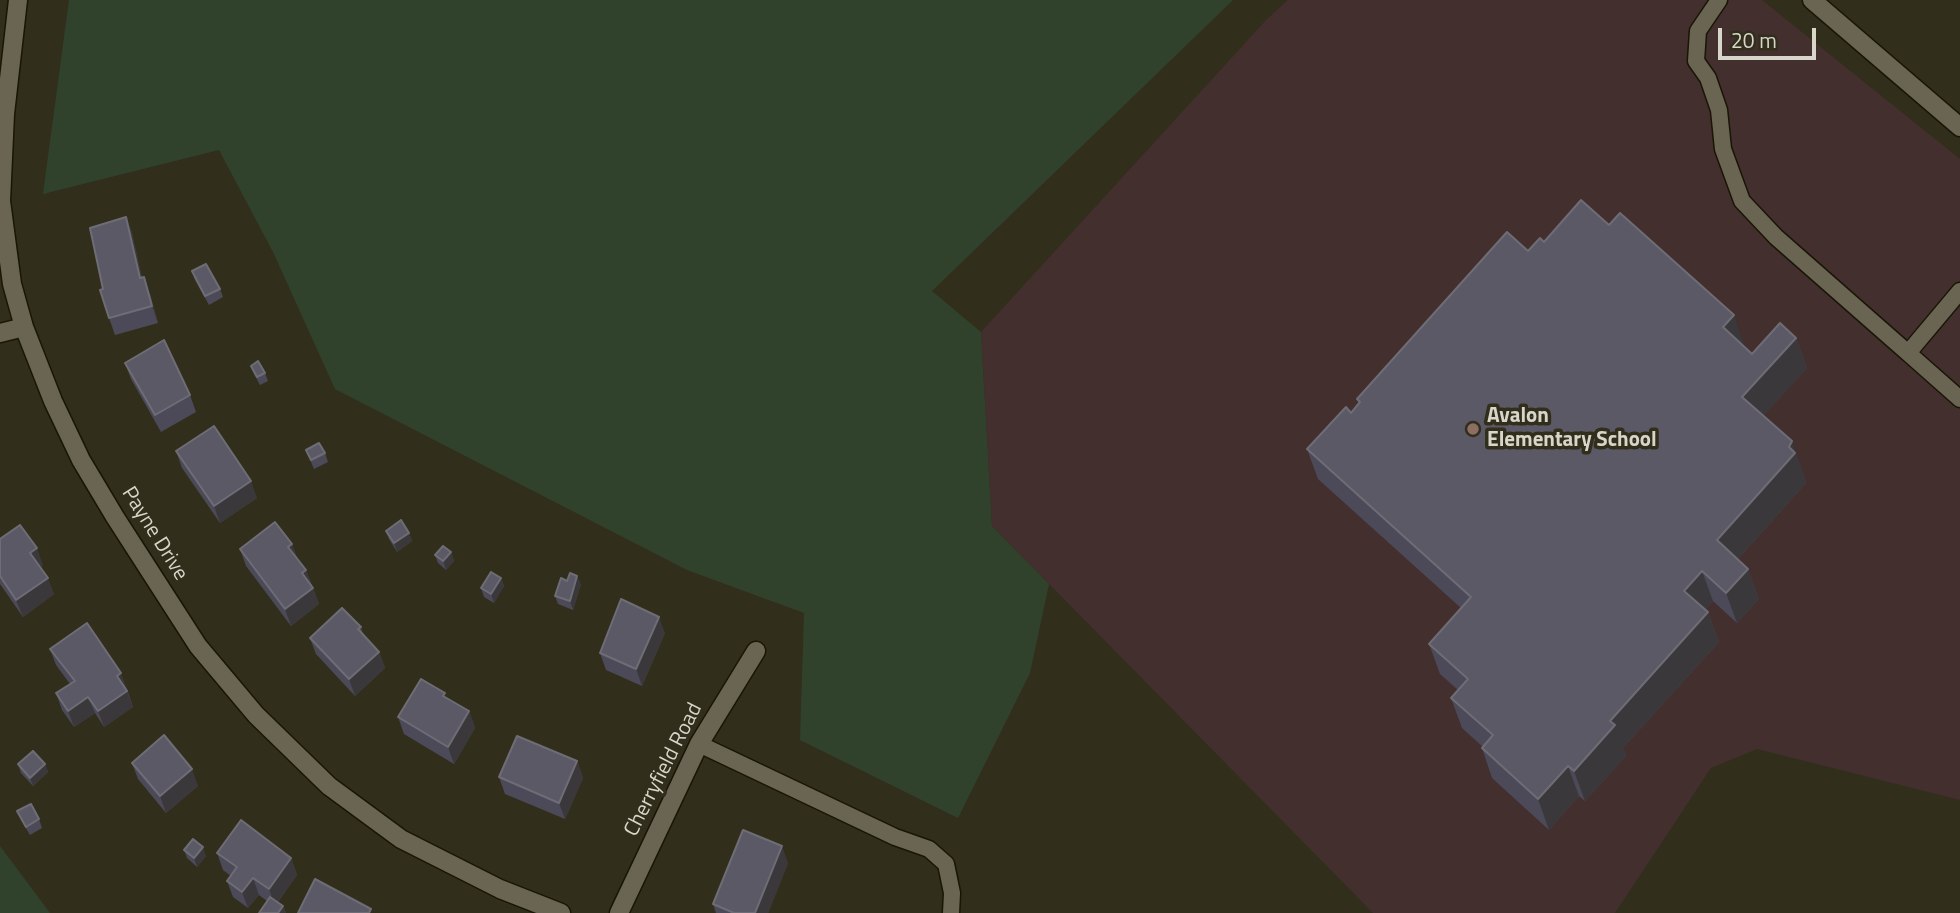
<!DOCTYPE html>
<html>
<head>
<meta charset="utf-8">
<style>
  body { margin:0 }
  #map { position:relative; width:1960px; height:913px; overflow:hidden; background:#322e1c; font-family:"Titillium Web",sans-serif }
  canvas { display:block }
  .scale { position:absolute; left:1718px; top:28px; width:98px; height:32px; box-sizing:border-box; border:4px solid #d8d6cb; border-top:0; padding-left:9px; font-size:21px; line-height:24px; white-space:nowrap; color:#d8d6cb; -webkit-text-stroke:5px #322e1c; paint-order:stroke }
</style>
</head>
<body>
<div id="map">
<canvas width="1960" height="913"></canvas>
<div class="scale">20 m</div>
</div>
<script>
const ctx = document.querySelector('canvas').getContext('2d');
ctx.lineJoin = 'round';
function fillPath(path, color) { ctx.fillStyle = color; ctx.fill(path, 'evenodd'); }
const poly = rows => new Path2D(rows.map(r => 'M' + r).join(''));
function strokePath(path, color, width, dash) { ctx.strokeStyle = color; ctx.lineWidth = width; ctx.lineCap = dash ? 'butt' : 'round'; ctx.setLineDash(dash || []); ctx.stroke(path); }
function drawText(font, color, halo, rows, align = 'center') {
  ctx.font = font + ' "Titillium Web",sans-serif'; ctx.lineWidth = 7; ctx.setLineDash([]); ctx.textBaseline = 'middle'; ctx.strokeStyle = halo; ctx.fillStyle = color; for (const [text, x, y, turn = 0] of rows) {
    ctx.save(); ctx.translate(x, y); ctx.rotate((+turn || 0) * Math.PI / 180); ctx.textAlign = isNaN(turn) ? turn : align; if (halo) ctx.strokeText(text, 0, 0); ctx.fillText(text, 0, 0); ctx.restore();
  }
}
const education = poly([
  [1288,0,1762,0,1960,159,1960,800,1757,749,1711,768,1615,913,1373,913,992,526,981,332,1267,19]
]);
const green = poly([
  [69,0,1233,0,932,291,981,332,992,526,1049,584,1030,673,958,818,800,740,804,613,687,570,335,389,274,254,219,150,43,194],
  [0,846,50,913,0,913]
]);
const service = poly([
  [1719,0,1698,31,1696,61,1708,78,1719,110,1723,149,1742,201,1776,237,1908,353],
  [1960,291,1908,353,1960,399],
  [699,744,895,837,929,849,946,864,952,893,951,913]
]);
const minor = poly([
  [18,0,5,114,1,201,12,284,24,327,53,401,81,460,115,517,198,646,256,715,329,786,401,839,500,889,561,913],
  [1812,0,1960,127],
  [0,333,24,327],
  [619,913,699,744,756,651]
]);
const wall = poly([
  [126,217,132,233,142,278,150,294,158,323,115,335,109,318,103,289],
  [1544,242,1744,346,1752,354,1796,338,1807,368,1763,416,1803,472,1803,473,1806,483,1738,559,1748,569,1759,599,1737,623,1713,601,1705,610,1708,612,1719,642,1623,748,1626,756,1585,801,1579,796,1549,830,1492,778,1482,748,1483,747,1462,728,1451,698,1458,690,1440,674,1429,644,1461,608,1318,479,1307,449,1351,413,1359,404,1357,399,1528,251],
  [192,271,220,289,223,297,209,305,195,280],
  [125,363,190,395,196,412,161,432,131,379],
  [251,366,265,373,268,381,260,385,254,374],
  [306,450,325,453,328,462,314,469],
  [176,451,257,498,220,523,182,468],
  [386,531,409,533,412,541,397,552,389,539],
  [0,539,43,565,40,567,54,594,23,617,0,584],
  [292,544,297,558,306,570,319,604,291,626,246,566,240,549],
  [451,552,454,561,446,570,438,563,435,555],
  [501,578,504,586,494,603,484,597,481,588],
  [581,584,573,610,558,604,555,596],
  [361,627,363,635,379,652,385,668,355,696,316,654,310,638],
  [665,633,642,686,606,670,600,653],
  [50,649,127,689,133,707,104,727,95,713,74,727,62,710,56,693,70,684,56,665],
  [447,698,469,711,475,728,454,764,404,734,398,717],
  [577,761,583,778,565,819,505,794,499,777],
  [132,763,198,786,166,813,138,779],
  [18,764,45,764,48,772,33,786,21,773],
  [17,811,39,819,42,828,30,835,21,820],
  [184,850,206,856,197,867,187,858],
  [217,853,291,858,297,875,278,902,283,906,286,913,259,913,267,901,259,895,248,908,233,897,227,881,231,876,223,870],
  [788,863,768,913,716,913,713,904]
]);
const shadedWall = poly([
  [126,217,132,233,146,295,140,278],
  [144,277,150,294,158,323,152,306],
  [1734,315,1744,346,1733,358,1723,327],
  [1796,338,1807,368,1753,428,1742,397],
  [1792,441,1803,472,1803,473,1806,483,1728,570,1717,540],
  [251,481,257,498,220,523,214,506],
  [409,533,412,541,397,552,394,543],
  [292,544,298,561,288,547],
  [37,548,43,565,36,570,30,553],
  [451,552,454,561,446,570,443,561],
  [1748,569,1759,599,1737,623,1726,593],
  [306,570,312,587,302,573],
  [1702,571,1713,601,1695,621,1684,591],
  [577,576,581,584,573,610,570,601],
  [48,578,54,594,23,617,16,600],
  [501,578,504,586,494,603,491,594],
  [313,588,319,604,291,626,285,609],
  [1708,612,1719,642,1623,748,1626,756,1585,801,1574,771,1610,721],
  [659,617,665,633,642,686,636,669],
  [379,652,385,668,355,696,349,679],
  [121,673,127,689,123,692,117,676],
  [127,691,133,707,104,727,98,711],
  [88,697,95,713,74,727,68,711],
  [469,711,475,728,454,764,448,747],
  [577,761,583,778,565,819,559,803],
  [45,764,48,772,33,786,30,778],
  [1568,766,1579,796,1549,830,1538,799],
  [192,769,198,786,166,813,160,796],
  [782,846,788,863,768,913,755,913],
  [203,847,206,856,197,867,194,858],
  [291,858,297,875,275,906,269,889],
  [253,878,259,895,248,908,242,892],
  [283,906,286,913,278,913]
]);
const building = poly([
  [1581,200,1609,225,1620,213,1734,315,1723,327,1752,354,1780,323,1796,338,1742,397,1792,441,1789,447,1795,453,1717,540,1748,569,1726,593,1702,571,1684,591,1708,612,1610,721,1615,725,1574,771,1568,766,1538,799,1482,748,1493,735,1451,698,1468,679,1429,644,1471,597,1307,449,1346,407,1351,413,1360,402,1357,399,1507,232,1528,251,1540,238,1544,242,1581,200],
  [126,217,140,278,144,277,152,306,109,318,100,290,103,289,90,228,126,217],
  [206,264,220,289,205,296,192,271,206,264],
  [164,340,190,395,155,415,125,363,164,340],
  [258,361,265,373,257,377,251,366,258,361],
  [214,426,251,481,214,506,176,451,214,426],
  [319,443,325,453,311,460,306,450,319,443],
  [401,520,409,533,394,543,386,531,401,520],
  [275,522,292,544,288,547,306,570,302,573,313,588,285,609,240,549,275,522],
  [20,525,37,548,30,553,48,578,16,600,0,576,0,539,20,525],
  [443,546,451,552,443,561,435,555,443,546],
  [491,572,501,578,491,594,481,588,491,572],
  [570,573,577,576,570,601,555,596,561,578,567,581,570,573],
  [621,599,659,617,636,669,600,653,621,599],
  [342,608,361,627,358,629,379,652,349,679,310,638,342,608],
  [87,623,121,673,117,676,127,691,98,711,88,697,68,711,56,693,75,681,50,649,87,623],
  [421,679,445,693,443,696,469,711,448,747,398,717,421,679],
  [164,735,192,769,160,796,132,763,164,735],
  [517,736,577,761,559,803,499,777,517,736],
  [33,751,45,764,30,778,18,764,33,751],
  [31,804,39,819,26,827,17,811,31,804],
  [241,820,291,858,269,889,253,878,242,892,227,881,237,867,217,853,241,820],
  [743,830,782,846,755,913,734,913,713,904,743,830],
  [193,839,203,847,194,858,184,850,193,839],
  [315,879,371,909,369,913,298,913,315,879],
  [270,897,283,906,278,913,259,913,270,897]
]);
const markers = [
  [1473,429,7,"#8d6e63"]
];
const poiNames = [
  ["Avalon",1487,417],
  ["Elementary School",1487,441]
];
const streetNames = [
  ["Payne Drive",154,534,58],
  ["Cherryfield Road",664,770,-63]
];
fillPath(education, '#432f2e');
fillPath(green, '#31422c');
strokePath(service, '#191606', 19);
strokePath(minor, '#191606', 21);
strokePath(service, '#6a6552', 16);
strokePath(minor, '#6a6552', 18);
fillPath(wall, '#4c4a59');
fillPath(shadedWall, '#3b383b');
fillPath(building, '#5b5965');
strokePath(building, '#6e6c75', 2);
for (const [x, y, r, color] of markers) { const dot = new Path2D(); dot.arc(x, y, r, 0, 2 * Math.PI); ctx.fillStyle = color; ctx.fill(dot); strokePath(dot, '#322e1c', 2.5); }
drawText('bold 21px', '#d8d6cb', '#322e1c', poiNames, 'left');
drawText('21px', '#d8d6cb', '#322e1c', streetNames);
</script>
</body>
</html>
